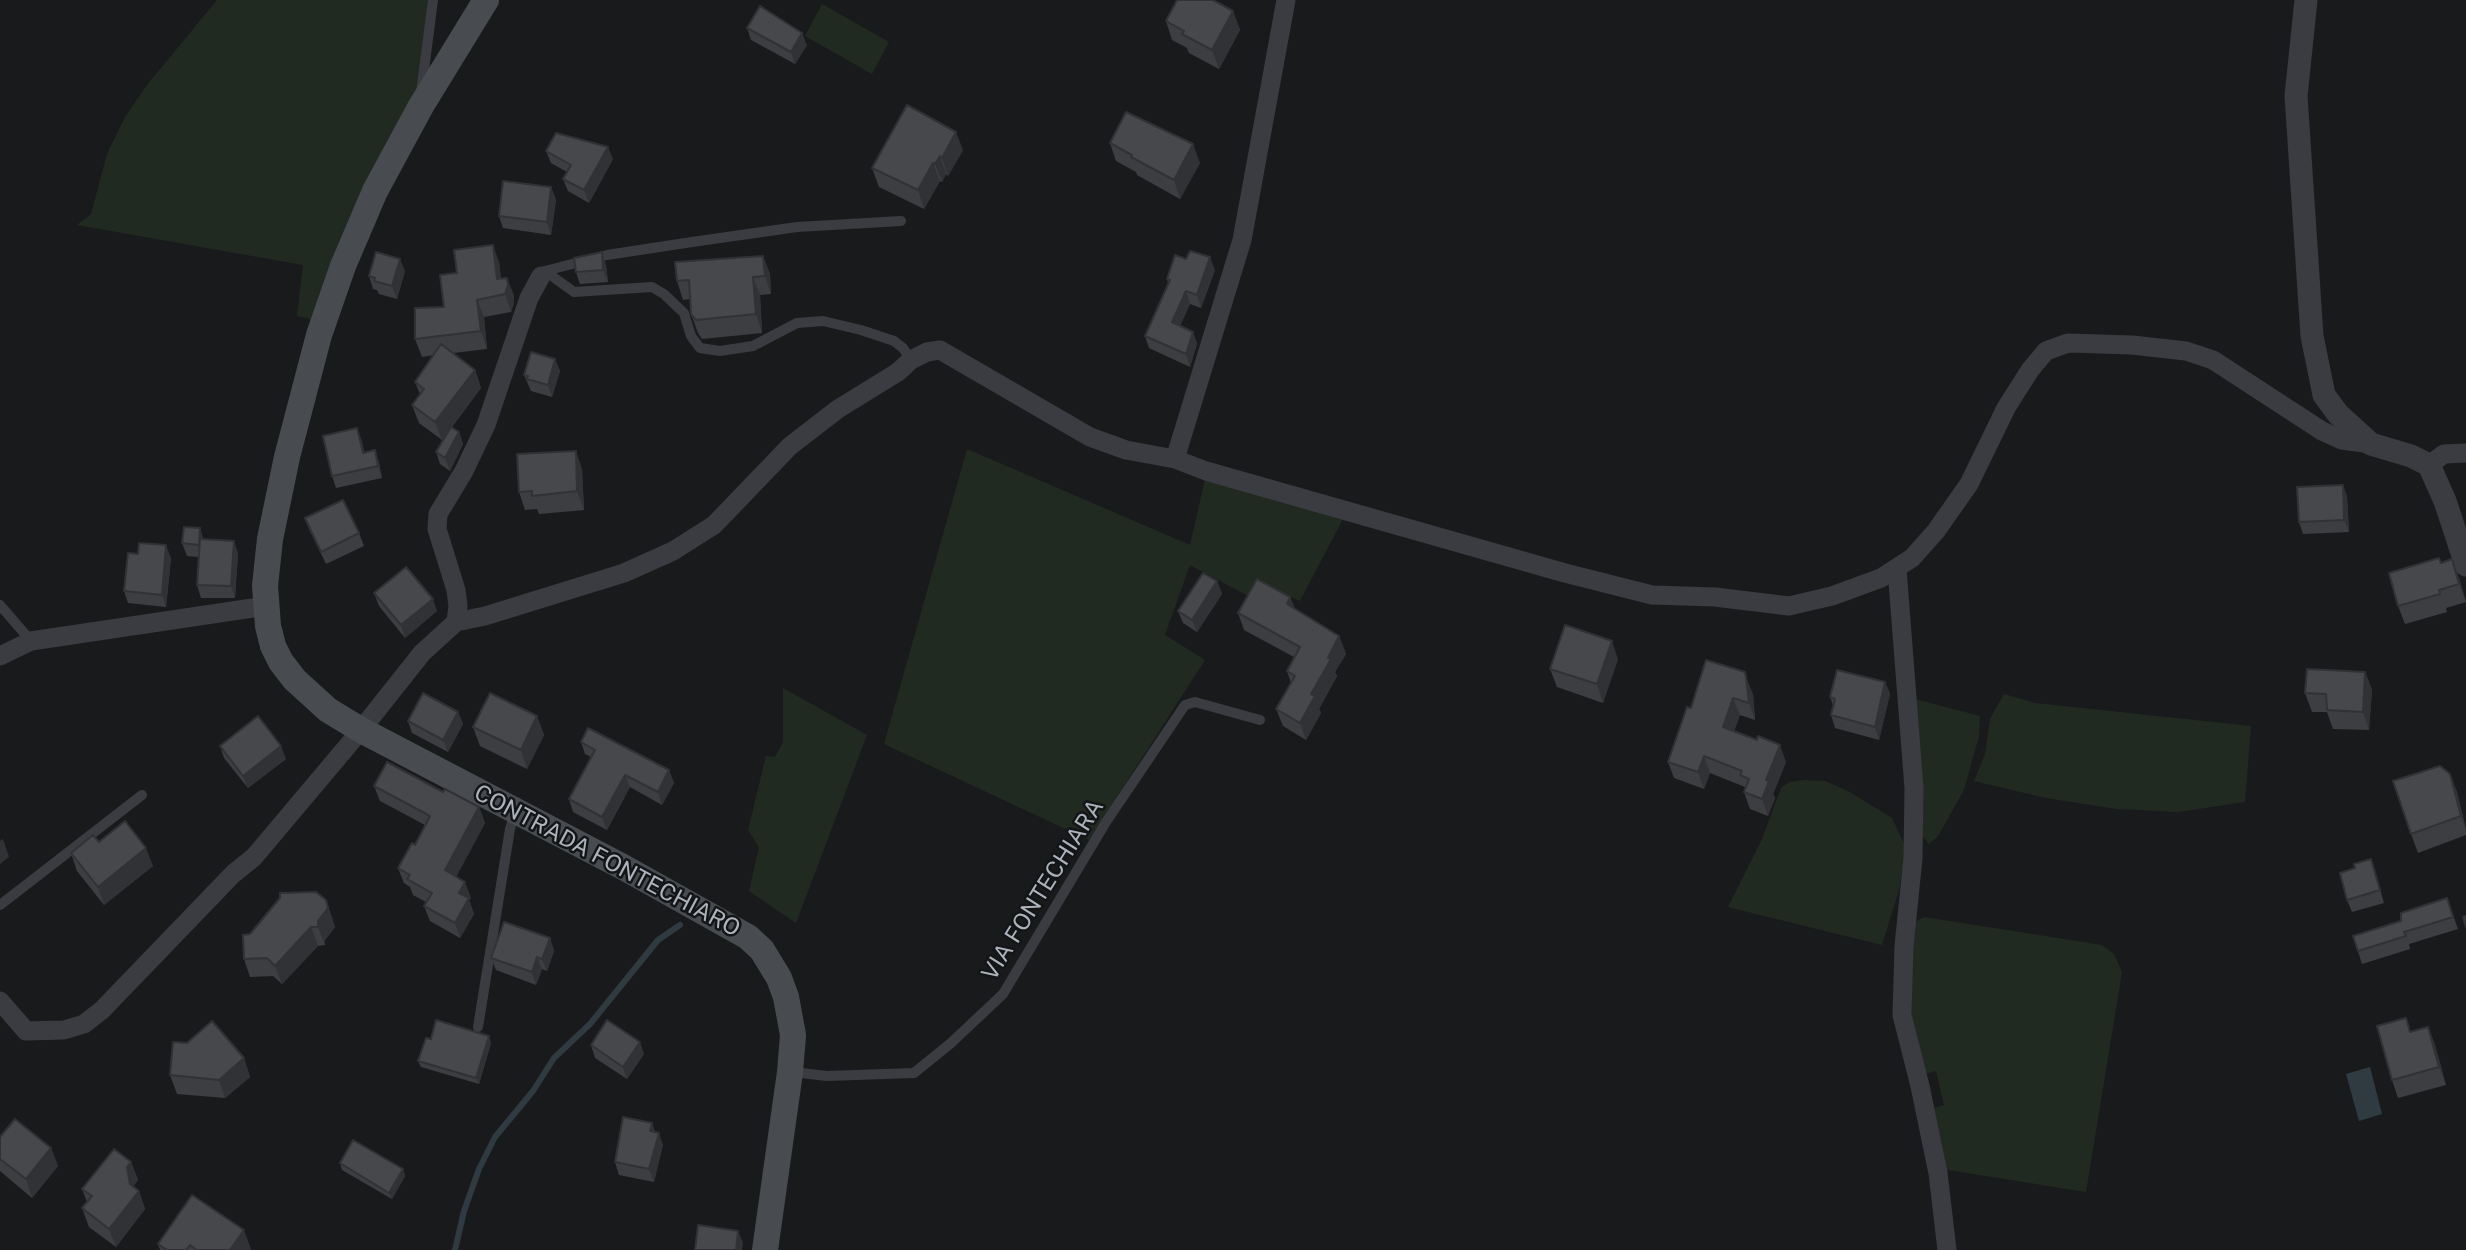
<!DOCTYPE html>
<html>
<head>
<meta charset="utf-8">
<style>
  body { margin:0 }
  canvas { display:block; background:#191a1c }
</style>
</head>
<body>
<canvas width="2466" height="1250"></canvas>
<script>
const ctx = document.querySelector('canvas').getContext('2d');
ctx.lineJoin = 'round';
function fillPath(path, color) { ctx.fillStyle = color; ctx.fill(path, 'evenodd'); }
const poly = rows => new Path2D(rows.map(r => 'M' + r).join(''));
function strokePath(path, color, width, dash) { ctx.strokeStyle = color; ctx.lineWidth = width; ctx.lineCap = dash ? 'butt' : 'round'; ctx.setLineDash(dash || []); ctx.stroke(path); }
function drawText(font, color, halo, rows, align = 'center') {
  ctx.font = font + ' "Public Sans",sans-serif'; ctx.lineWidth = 5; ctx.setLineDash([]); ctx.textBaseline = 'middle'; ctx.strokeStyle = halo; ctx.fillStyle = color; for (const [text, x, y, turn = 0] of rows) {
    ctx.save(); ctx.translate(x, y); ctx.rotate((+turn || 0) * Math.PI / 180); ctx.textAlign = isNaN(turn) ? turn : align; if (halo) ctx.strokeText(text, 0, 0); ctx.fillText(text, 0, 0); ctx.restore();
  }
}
const green = poly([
  [217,0,428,0,419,87,314,320,297,316,303,265,77,225,91,214,107,154,125,117,147,85],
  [822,4,889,42,872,74,805,36],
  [967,449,1190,545,1206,475,1345,515,1300,601,1263,584,1254,599,1190,565,1165,635,1205,660,1089,840,884,744],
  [783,688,867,735,796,923,749,891,759,847,748,830,766,756,775,757,783,742],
  [2004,694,2035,703,2251,726,2245,802,2178,812,2117,809,2046,798,1974,781,1985,754,1990,719],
  [1915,699,1980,716,1979,736,1964,790,1938,836,1929,844,1919,832],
  [1805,780,1825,781,1848,791,1892,818,1906,848,1899,890,1882,945,1728,907,1762,839,1781,788,1789,782],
  [1924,917,2102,945,2114,954,2122,972,2086,1192,1942,1169,1932,1109,1944,1105,1936,1071,1925,1074,1912,1021,1911,957,1913,923]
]);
const water = poly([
  [2370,1067,2382,1114,2359,1121,2346,1074]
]);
const stream = poly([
  [455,1250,464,1211,479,1169,495,1137,533,1091,554,1058,590,1024,658,940,680,925]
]);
const service = poly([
  [421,93,433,0],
  [545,271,574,292,652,287,664,294,684,313,691,336,700,348,720,351,753,346,797,323,823,321,861,330,894,341,903,348,911,360],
  [543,273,545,271,607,255,692,242,797,227,901,221],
  [0,605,31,641],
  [0,905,142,795],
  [478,1027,510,829,515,813],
  [792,1072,827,1076,914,1073,951,1043,1003,994,1106,822,1185,705,1195,702,1260,720]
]);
const minor = poly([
  [1175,459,1242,240,1286,0],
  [2429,465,2444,454,2466,453],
  [1897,569,1914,788,1913,858,1904,946,1902,1015,1920,1086,1938,1173,1947,1250],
  [456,622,485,616,624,573,673,551,714,525,790,446,838,409,898,372,911,360,927,352,940,350,1090,437,1126,450,1175,459,1206,471,1565,573,1652,595,1715,597,1789,606,1832,596,1881,578,1912,558,1936,531,1969,484,2006,408,2030,370,2046,351,2068,343,2132,345,2186,351,2213,360,2322,431,2342,440,2371,444],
  [0,656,31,641,266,606],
  [0,1001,26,1031,64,1030,84,1024,102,1010,233,874,254,857,361,730,422,653,456,622,458,606,456,590,437,529,438,514,464,471,486,425,529,298,541,276]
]);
const tertiary = poly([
  [2306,0,2296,96,2312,336,2324,395,2338,414,2371,444,2411,456,2429,465,2445,501,2466,565]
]);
const secondary = poly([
  [486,0,421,106,375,191,343,266,319,335,287,457,270,539,265,586,268,626,273,646,281,662,295,680,328,710,361,730,623,867,748,937,762,950,779,978,786,997,793,1035,790,1072,765,1250]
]);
const wall = poly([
  [1233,11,1240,30,1219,69,1189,53,1187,48,1172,40,1166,21],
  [747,28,807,45,795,64,751,40],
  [1110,143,1200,163,1180,199,1137,175,1136,172,1116,161],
  [963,150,948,176,946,174,942,182,940,181,924,209,879,187,872,168],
  [546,151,613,159,589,203,568,191,563,179,567,172,551,163],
  [551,187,556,200,551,235,503,228,499,216],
  [763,256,770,274,771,294,760,295,762,333,702,339,698,333,691,314,690,299,683,300,677,281],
  [499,262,501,279,514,295,514,303,511,312,484,317,487,349,453,353,475,370,481,388,452,427,459,432,463,444,450,471,440,464,436,452,448,432,442,440,419,423,412,405,420,394,415,382,434,355,422,357,415,339,444,307,457,273],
  [606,265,608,282,580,284,576,272],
  [1215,270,1201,308,1190,304,1180,326,1193,332,1197,344,1190,367,1149,348,1145,336,1168,283,1167,279],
  [405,271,397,299,379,294,377,290,373,289,369,276],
  [555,359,560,371,552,397,531,391,524,375],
  [357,428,364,453,375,450,379,463,382,478,336,488,332,476],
  [582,469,584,510,539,514,537,509,525,510,519,492],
  [2343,485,2347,497,2349,532,2303,534,2299,522],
  [305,518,359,533,364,546,326,564,310,531],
  [200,528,203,539,238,553,235,598,201,598,197,585,199,557,187,556,182,543],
  [171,558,166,607,128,603,124,591],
  [2441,563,2459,578,2466,602,2446,608,2447,612,2405,624,2398,606],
  [1217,581,1222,594,1197,632,1183,623,1178,611],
  [374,593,437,611,405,638,379,606],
  [1290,597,1295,609,1339,636,1346,654,1335,672,1337,676,1319,709,1321,713,1306,740,1283,726,1276,709,1291,683,1287,671,1294,657,1244,630,1238,613],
  [1618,659,1603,703,1557,687,1550,669],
  [2365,672,2372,690,2369,730,2333,729,2327,712,2312,712,2305,693],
  [1885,682,1890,694,1879,740,1835,728,1831,715,1833,705,1830,697],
  [1753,694,1755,720,1740,715,1734,731,1786,762,1773,794,1775,798,1768,816,1750,809,1744,792,1745,789,1745,787,1710,773,1704,789,1674,778,1668,762,1691,708],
  [458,712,463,724,448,752,412,733,408,721],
  [537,716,544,735,527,769,480,746,473,727],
  [581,742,669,770,674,783,662,805,630,787,607,830,573,812,569,799,591,757,585,754],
  [220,746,286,759,248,788,224,758],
  [2450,774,2457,792,2466,829,2466,835,2418,853,2411,834],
  [374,786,443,792,479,807,485,823,456,877,471,898,469,900,474,914,460,938,430,921,424,906,426,902,413,895,410,887,404,883,398,868,415,845,425,825,380,801],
  [99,842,153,866,104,905,77,871,71,853],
  [2375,872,2384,903,2352,912,2347,900],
  [2447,898,2458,929,2409,944,2410,949,2362,964,2353,936,2401,921],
  [326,900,335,927,325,940,325,945,318,946,282,984,273,976,250,977,244,959,250,934],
  [550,938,554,951,547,971,542,969,536,985,496,970,491,958],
  [2428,1027,2435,1045,2446,1085,2398,1098,2392,1080,2411,1032],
  [491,1043,479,1084,421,1067,418,1061],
  [591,1045,644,1054,627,1079,595,1058],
  [244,1058,250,1077,225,1098,177,1094,170,1075],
  [652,1123,655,1132,663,1145,654,1182,619,1175,615,1162],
  [0,1137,51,1148,58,1166,32,1198,0,1171],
  [131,1162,138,1180,134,1185,135,1188,139,1191,145,1209,116,1247,89,1227,82,1208,87,1202,82,1189],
  [340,1163,403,1169,405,1176,392,1199,342,1170],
  [192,1195,251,1249,250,1250,160,1250,158,1244]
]);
const shadedWall = poly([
  [1233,11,1240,30,1219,69,1212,50],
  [802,33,807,45,795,64,791,52],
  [956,132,963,150,948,176,942,158],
  [1193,144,1200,163,1180,199,1174,180],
  [608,147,613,159,589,203,584,190],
  [940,156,946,174,942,182,935,164],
  [933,163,940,181,924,209,918,190],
  [551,187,556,200,551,235,547,222],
  [493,245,499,262,503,297,497,279],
  [602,252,606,265,608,282,603,270],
  [763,256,770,274,771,294,765,276],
  [1210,257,1215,270,1201,308,1197,295],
  [400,259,405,271,397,299,392,286],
  [753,277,760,295,762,333,756,314],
  [507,278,514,295,514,303,511,312,505,294],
  [1186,291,1190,304,1176,335,1172,322],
  [477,300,484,317,487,349,481,331],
  [1193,332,1197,344,1190,367,1186,354],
  [555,359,560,371,552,397,548,385],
  [475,370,481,388,442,440,435,422],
  [357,428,362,441,367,465,363,453],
  [459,432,463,444,450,471,445,458],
  [375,450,379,463,382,478,378,466],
  [576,451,582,469,584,510,577,491],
  [2343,485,2347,497,2349,532,2344,520],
  [200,528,204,541,203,557,199,545],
  [234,541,238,553,235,598,231,586],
  [166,545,171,558,166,607,162,595],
  [2452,559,2459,578,2466,602,2459,584],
  [1217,581,1222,594,1197,632,1192,620],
  [1290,597,1297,615,1287,604],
  [433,599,437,611,405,638,401,625],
  [1339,636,1346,654,1335,672,1337,676,1319,709,1321,713,1306,740,1300,723,1328,658],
  [1612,641,1618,659,1603,703,1597,684],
  [2365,672,2372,690,2369,730,2363,712],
  [1746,677,1753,694,1755,720,1749,703],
  [1885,682,1890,694,1879,740,1875,727],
  [1733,698,1740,715,1729,743,1723,727],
  [458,712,463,724,448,752,443,740],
  [537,716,544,735,527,769,521,750],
  [1780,745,1786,762,1773,794,1775,798,1768,816,1762,799,1766,780],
  [281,746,286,759,248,788,243,776],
  [1704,756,1710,773,1704,789,1698,772],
  [669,770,674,783,662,805,658,792],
  [2450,774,2457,792,2466,831,2461,816],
  [625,775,630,787,607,830,602,817],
  [479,807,485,823,451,886,445,870],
  [3,839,9,857,0,864,0,841],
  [146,848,153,866,104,905,98,887],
  [465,882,471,898,469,900,474,914,460,938,455,923,459,893],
  [326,900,335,927,325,940,325,945,318,927,318,921],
  [311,927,318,946,282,984,275,966],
  [550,938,554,951,547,971,542,959],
  [537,957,542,969,536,985,532,972],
  [2428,1027,2435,1045,2446,1085,2439,1067],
  [489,1036,491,1043,479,1084,476,1078],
  [640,1042,644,1054,627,1079,623,1067],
  [244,1058,250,1077,225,1098,219,1080],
  [652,1123,656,1135,650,1131],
  [659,1133,663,1145,654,1182,649,1169],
  [51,1148,58,1166,32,1198,26,1179],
  [131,1162,138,1180,134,1185,136,1195,139,1191,145,1209,116,1247,109,1229,130,1184,127,1167],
  [403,1169,405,1176,392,1199,389,1193],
  [244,1230,251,1249,250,1250,230,1250],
  [738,1231,743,1243,742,1250,736,1250]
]);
const building = poly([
  [1177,0,1213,0,1233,11,1212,50,1182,34,1184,31,1166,21,1177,0],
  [760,6,802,33,791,52,747,28,760,6],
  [907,105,956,132,942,158,940,156,935,164,933,163,918,190,872,168,907,105],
  [1126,112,1193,144,1174,180,1131,157,1132,155,1110,143,1126,112],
  [556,133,608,147,584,190,563,179,571,165,546,151,556,133],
  [503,181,551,187,547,222,499,216,503,181],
  [493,245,497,279,507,278,508,285,505,294,477,300,481,331,415,339,415,308,444,307,440,275,457,273,454,250,493,245],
  [1190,251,1210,257,1197,295,1186,291,1172,322,1193,332,1186,354,1145,336,1170,280,1167,279,1175,255,1186,259,1190,251],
  [376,252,400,259,392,286,374,281,375,278,369,276,376,252],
  [602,252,603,270,576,272,574,258,602,252],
  [763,256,765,276,753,277,756,314,696,320,691,314,689,280,677,281,675,262,763,256],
  [441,344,475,370,435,422,412,405,424,389,415,382,441,344],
  [531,352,555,359,548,385,527,379,528,376,524,375,531,352],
  [451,427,459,432,445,458,436,452,451,427],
  [357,428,363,453,375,450,378,466,332,476,323,436,357,428],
  [576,451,577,491,532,496,532,491,519,492,517,454,576,451],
  [2343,485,2344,520,2299,522,2297,487,2343,485],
  [343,500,359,533,321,552,305,518,343,500],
  [184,527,200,528,199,545,182,543,184,527],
  [200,539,234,541,231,586,197,585,200,539],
  [139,543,166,545,162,595,124,591,128,553,138,554,139,543],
  [2439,558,2441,563,2452,559,2459,584,2439,590,2440,594,2398,606,2389,573,2439,558],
  [406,567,433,599,401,625,374,593,406,567],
  [1203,573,1217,581,1192,620,1178,611,1203,573],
  [1257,579,1290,597,1287,604,1339,636,1328,658,1331,659,1311,694,1315,696,1300,723,1276,709,1295,676,1287,671,1300,647,1238,613,1257,579],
  [1565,625,1612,641,1597,684,1550,669,1565,625],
  [1706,660,1745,672,1746,677,1749,703,1733,698,1723,727,1757,740,1758,736,1780,745,1766,780,1769,781,1762,799,1744,792,1749,779,1740,775,1742,771,1704,756,1698,772,1668,762,1687,707,1691,708,1706,660],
  [2307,669,2365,672,2363,712,2327,710,2326,694,2305,693,2307,669],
  [1837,670,1885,682,1875,727,1831,715,1835,699,1830,697,1837,670],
  [423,693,458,712,443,740,408,721,423,693],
  [490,693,537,716,521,750,473,727,490,693],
  [258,716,281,746,243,776,220,746,258,716],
  [588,728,669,770,658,792,625,775,602,817,569,799,595,750,581,742,588,728],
  [387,762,443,792,445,789,479,807,445,870,465,882,459,893,469,898,455,923,424,906,432,893,407,879,410,875,398,868,412,843,415,845,430,816,374,786,387,762],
  [2440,766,2450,774,2461,816,2411,834,2393,781,2440,766],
  [125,821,146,848,98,887,71,853,93,835,99,842,125,821],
  [2371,859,2380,890,2347,900,2340,873,2355,868,2354,864,2371,859],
  [316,892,326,900,328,908,318,921,318,927,311,927,275,966,267,958,244,959,243,935,250,934,280,898,280,893,316,892],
  [2447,898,2453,917,2404,932,2406,936,2358,951,2353,936,2401,921,2401,913,2447,898],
  [2466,916,2466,927,2463,917,2466,916],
  [504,922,550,938,542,959,537,957,532,972,491,958,504,922],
  [2406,1018,2410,1032,2428,1027,2439,1067,2392,1080,2377,1026,2406,1018],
  [436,1020,489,1036,476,1078,418,1061,426,1038,431,1039,436,1020],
  [607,1020,640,1042,623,1067,591,1045,607,1020],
  [212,1021,244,1058,219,1080,170,1075,173,1042,187,1043,212,1021],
  [623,1117,652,1123,650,1131,659,1133,649,1169,615,1162,623,1117],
  [15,1119,51,1148,26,1179,0,1159,0,1137,15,1119],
  [353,1140,403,1169,389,1193,340,1163,353,1140],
  [114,1149,131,1162,127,1167,130,1184,139,1191,109,1229,82,1208,92,1196,82,1189,114,1149],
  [192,1195,244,1230,230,1250,197,1250,190,1245,186,1250,167,1250,158,1244,192,1195],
  [698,1225,738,1231,736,1250,695,1250,698,1225]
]);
const streetNames = [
  ["CONTRADA FONTECHIARO",607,861,28],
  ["VIA FONTECHIARA",1043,890,-58]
];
fillPath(green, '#212a21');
fillPath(water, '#2f3b41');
strokePath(stream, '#2f3b41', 6);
strokePath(service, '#3a3c41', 10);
strokePath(minor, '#3a3c41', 19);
strokePath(tertiary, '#3a3c41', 23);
strokePath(secondary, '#484c51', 26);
fillPath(wall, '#3c3e41');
fillPath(shadedWall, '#313235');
fillPath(building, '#46484c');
strokePath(building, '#313235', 2);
drawText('23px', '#acb3bc', '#141517', streetNames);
</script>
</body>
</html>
